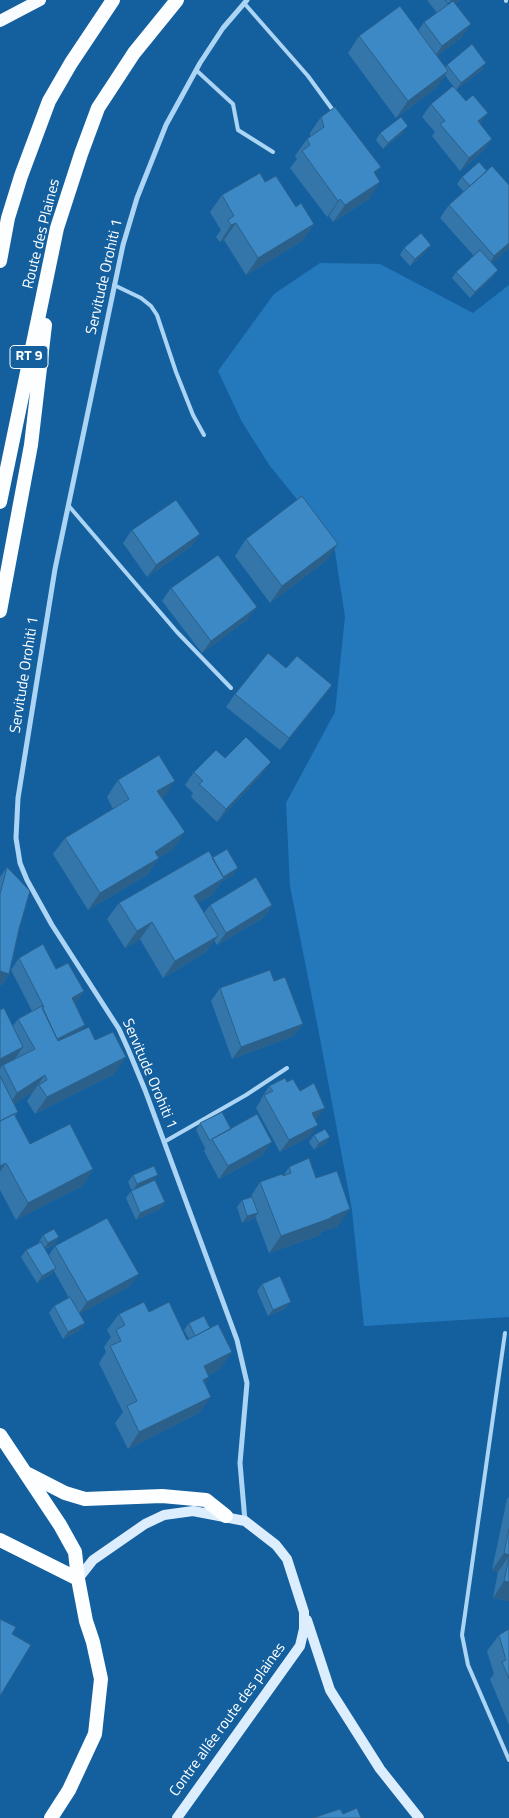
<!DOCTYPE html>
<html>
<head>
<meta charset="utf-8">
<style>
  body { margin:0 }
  canvas { display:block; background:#14609f }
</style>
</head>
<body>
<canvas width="509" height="1818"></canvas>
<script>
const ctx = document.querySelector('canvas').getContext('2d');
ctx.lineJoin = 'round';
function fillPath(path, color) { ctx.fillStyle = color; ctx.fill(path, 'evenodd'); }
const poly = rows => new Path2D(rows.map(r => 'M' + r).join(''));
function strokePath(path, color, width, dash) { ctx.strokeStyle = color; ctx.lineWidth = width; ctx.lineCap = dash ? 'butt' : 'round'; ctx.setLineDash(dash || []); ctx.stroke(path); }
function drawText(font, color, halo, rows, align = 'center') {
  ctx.font = font + ' "Titillium Web",sans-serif'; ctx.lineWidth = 4; ctx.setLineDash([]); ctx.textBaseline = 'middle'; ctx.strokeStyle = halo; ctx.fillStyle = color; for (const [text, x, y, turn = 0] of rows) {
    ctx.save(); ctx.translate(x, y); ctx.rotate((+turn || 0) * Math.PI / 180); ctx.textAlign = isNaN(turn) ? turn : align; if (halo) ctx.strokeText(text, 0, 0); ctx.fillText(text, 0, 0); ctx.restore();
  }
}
const green = poly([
  [320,263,380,264,473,313,509,285,509,1317,364,1326,352,1210,319,1033,290,886,286,803,335,712,345,617,334,545,270,466,242,422,218,371,274,294]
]);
const service = poly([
  [506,0,506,1],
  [244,3,308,76,335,113],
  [196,70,233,104,238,130,273,152],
  [114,285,141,298,151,306,157,315,176,372,193,415,204,435],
  [68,505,177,632,231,688],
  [164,1142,246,1095,287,1068],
  [505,1333,462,1635,468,1665,509,1760]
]);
const minor = poly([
  [245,1521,240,1463,247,1383,237,1340,145,1090,128,1049,119,1029,52,925,27,880,20,863,16,838,18,798,55,569,123,245,137,198,166,125,200,63,223,28,247,0]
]);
const secondary = poly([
  [78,1579,93,1560,145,1524,164,1515,193,1511,245,1521,276,1545,287,1559,304,1612,304,1629,300,1646,177,1818],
  [307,1620,330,1690,380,1769,419,1818]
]);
const primary = poly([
  [0,21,40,0]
]);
const trunk = poly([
  [0,261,8,218,21,176,49,101,71,63,113,0],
  [0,502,57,228,81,154,98,108,134,53,177,0],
  [0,611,31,445,45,325],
  [0,1435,60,1525,75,1552,78,1579,86,1621,93,1642,101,1679,95,1734,69,1790,51,1818],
  [28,1474,65,1493,85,1499,162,1496,206,1500,226,1516],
  [0,1540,78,1579]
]);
const wall = poly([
  [427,0,460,0,455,4,462,37,437,56,445,67,447,65,482,70,456,90,445,75,436,88,396,118,348,53,359,36,418,31,424,22,437,13],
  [431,104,480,124,492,139,483,151,460,171,432,136,435,132,422,117],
  [321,117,375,175,369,199,333,222,329,216,327,217,290,168,297,159,295,156,307,139,310,137,310,133],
  [380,133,403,133,383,149,376,140],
  [487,171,509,185,509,248,492,263,493,277,470,298,452,278,456,272,474,256,440,218,449,205,464,192,457,184,462,177],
  [222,195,296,207,314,224,302,241,246,275,224,240,220,242,216,237,221,230,210,212],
  [404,248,426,252,410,266,400,255],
  [132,530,192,546,147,577,123,543],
  [246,539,327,560,270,603,235,556],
  [171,588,248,619,202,653,162,601],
  [286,668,332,685,323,697,280,750,226,707,235,694],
  [225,758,262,774,217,822,191,797,193,793,185,785,194,772],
  [118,780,163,798,162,798,173,849,159,858,147,875,88,910,53,854,65,838,113,809,107,797],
  [212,858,233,875,222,881,212,895,198,903,204,913,210,905,272,905,263,918,217,945,214,940,206,952,163,978,140,939,125,948,107,919,119,903],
  [7,867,9,974,1,986,0,986,0,877],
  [19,958,56,969,84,991,75,1003,85,1025,81,1030,95,1040,114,1074,35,1114,27,1101,33,1092,14,1104,18,1112,15,1116,30,1144,93,1169,82,1186,16,1220,0,1190,0,1069,2,1066,0,1067,0,1010,13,1026,18,1019,32,1011,11,970],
  [274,981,303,1024,294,1036,232,1059,211,1001,220,988],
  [287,1082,316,1120,309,1137,280,1152,256,1108,261,1100,261,1099,269,1086],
  [200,1123,231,1129,263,1155,219,1179,204,1151,206,1147,205,1148,196,1130],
  [314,1135,330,1137,325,1144,314,1150,309,1142],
  [289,1167,316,1178,338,1226,321,1232,320,1235,269,1253,255,1216,253,1219,242,1223,237,1207,242,1200,250,1198,260,1182,284,1175],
  [133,1175,153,1181,165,1202,160,1209,136,1220,126,1198,131,1191,132,1191,128,1182],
  [43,1235,55,1244,45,1249,49,1255,55,1246,130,1286,79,1314,85,1323,80,1330,63,1339,49,1313,54,1306,69,1298,54,1271,51,1274,37,1283,21,1257,26,1250,39,1243,39,1242],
  [262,1284,286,1308,268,1316,257,1291],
  [149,1312,187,1340,189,1339,184,1330,189,1323,220,1369,208,1375,205,1384,199,1413,128,1449,115,1423,123,1412,99,1363,106,1352,104,1347,111,1337,107,1330,119,1314],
  [509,1497,509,1601,493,1598,498,1572,492,1570,507,1499],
  [509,1629,509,1725,490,1679,494,1674,487,1651,499,1635]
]);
const shadedWall = poly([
  [452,0,460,0,439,16,448,3],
  [471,24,462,37,433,59,442,46],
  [486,63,482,70,456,90,461,83],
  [448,71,436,88,396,118,408,101],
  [488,113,479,125,478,121],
  [408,126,403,133,383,149,388,143],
  [492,139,483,151,460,171,469,158],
  [381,167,369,184,374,172],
  [380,182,369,199,333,222,345,205],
  [340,199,329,216,327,217,338,201],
  [236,223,224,240,220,242,231,225],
  [314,224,302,241,246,275,258,258],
  [509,243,509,248,486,269,494,256],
  [431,245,426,252,410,266,415,259],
  [498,270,493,277,470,298,475,292],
  [200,534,192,546,147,577,156,565],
  [338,544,327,560,270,603,282,586],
  [257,607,248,619,202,653,211,641],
  [332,685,323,697,280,750,289,738],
  [271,762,262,774,217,822,226,809],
  [175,781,163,798,146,807,157,791],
  [185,832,173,849,157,860,159,858,147,875,88,910,100,893,155,852],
  [238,868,233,875,222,881,212,895,182,913,194,896,218,880],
  [272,905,263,918,217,945,226,933],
  [152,922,140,939,125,948,137,931],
  [218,936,206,952,163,978,175,961],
  [0,971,9,974,1,986,0,986],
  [84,991,75,1003,63,1011,72,998],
  [303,1024,294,1036,232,1059,241,1047],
  [85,1025,77,1037,47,1052,56,1040],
  [23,1047,14,1060,0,1067,0,1059],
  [126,1057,114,1074,35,1114,47,1097],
  [45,1075,33,1092,5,1110,17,1093],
  [325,1108,316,1120,303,1126,312,1113],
  [318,1125,309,1137,280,1152,289,1140],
  [330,1137,325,1144,314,1150,319,1143],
  [272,1142,263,1155,219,1179,228,1166],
  [6,1163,0,1172,0,1166],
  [93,1169,82,1186,16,1220,28,1203],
  [158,1175,153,1181,133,1191,137,1184],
  [165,1202,160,1209,136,1220,140,1213],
  [350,1209,338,1226,321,1232,320,1235,269,1253,281,1236],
  [258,1213,253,1219,242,1223,247,1216],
  [59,1237,55,1244,43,1249,48,1243],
  [56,1268,51,1274,37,1283,42,1276],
  [139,1274,130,1286,78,1315,87,1302],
  [291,1302,286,1308,268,1316,273,1310],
  [85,1323,80,1330,63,1339,68,1332],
  [232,1352,220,1369,192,1383,204,1366],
  [209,1377,197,1394,203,1380],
  [211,1397,199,1413,128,1449,139,1432],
  [504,1553,509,1555,509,1556,498,1572,492,1570],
  [504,1581,509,1582,509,1601,493,1598]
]);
const building = poly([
  [445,0,452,0,448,3,445,0],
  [453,1,471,24,442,46,424,22,453,1],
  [400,6,448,71,408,101,359,36,400,6],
  [472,44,486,63,461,83,447,65,472,44],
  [453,86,466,101,473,95,488,113,478,121,492,139,469,158,440,124,445,121,431,104,453,86],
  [335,107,381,167,374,172,380,182,345,205,340,199,338,201,302,151,310,145,307,139,324,127,321,117,335,107],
  [401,117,408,126,388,143,380,133,401,117],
  [479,162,487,171,470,186,462,177,479,162],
  [492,166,509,185,509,243,494,256,449,205,492,166],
  [260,173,265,182,276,176,296,207,301,203,314,224,258,258,236,223,231,225,228,220,234,216,222,195,260,173],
  [421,233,431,245,415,259,404,248,421,233],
  [480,250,498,270,475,292,456,272,480,250],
  [302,496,338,544,282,586,246,539,302,496],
  [176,500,200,534,156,565,132,530,176,500],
  [218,555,257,607,211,641,171,588,218,555],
  [268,653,286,668,297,656,332,685,289,738,235,694,268,653],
  [246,737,271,762,226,809,199,784,203,781,194,772,216,750,225,758,246,737],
  [159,755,175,781,157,791,185,832,155,852,159,858,100,893,65,838,129,799,118,780,159,755],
  [227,849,238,868,223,877,212,858,227,849],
  [209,851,224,878,194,896,218,936,175,961,152,922,137,931,119,903,209,851],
  [7,867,30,891,19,929,9,974,0,971,0,894,7,867],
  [256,877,272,905,226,933,210,905,256,877],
  [43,944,56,969,68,963,84,991,72,998,85,1025,57,1039,42,1008,44,1007,19,958,43,944],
  [270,970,274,981,285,977,303,1024,241,1047,220,988,270,970],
  [42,1006,58,1041,89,1027,95,1040,113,1032,126,1057,47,1097,39,1085,47,1080,45,1075,17,1093,3,1065,35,1049,18,1019,42,1006],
  [4,1008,23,1047,0,1059,0,1010,4,1008],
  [0,1076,18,1112,0,1121,0,1076],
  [285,1078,287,1082,293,1079,300,1091,314,1083,325,1108,312,1113,318,1125,289,1140,264,1095,273,1091,269,1086,285,1078],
  [222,1112,231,1129,212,1139,210,1141,200,1123,222,1112],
  [14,1114,30,1144,70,1124,93,1169,28,1203,6,1163,0,1166,0,1121,14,1114],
  [257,1114,272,1142,228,1166,212,1139,257,1114],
  [325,1129,330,1137,319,1143,314,1135,325,1129],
  [309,1158,316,1178,337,1171,350,1209,331,1217,331,1218,281,1236,260,1182,282,1174,283,1176,291,1173,289,1167,309,1158],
  [154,1166,158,1175,137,1184,133,1175,154,1166],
  [155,1180,165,1202,140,1213,131,1191,155,1180],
  [252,1197,258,1213,247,1216,242,1200,252,1197],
  [107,1218,139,1274,87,1302,55,1246,107,1218],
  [54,1229,59,1237,48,1243,43,1235,54,1229],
  [41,1242,56,1268,42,1276,26,1250,41,1242],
  [280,1276,291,1302,273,1310,262,1284,280,1276],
  [70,1297,85,1323,68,1332,54,1306,70,1297],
  [144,1302,149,1312,169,1302,187,1340,218,1324,232,1352,204,1366,209,1377,203,1380,211,1397,139,1432,127,1406,137,1401,110,1346,121,1341,116,1330,125,1325,119,1314,144,1302],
  [204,1316,210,1328,195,1336,189,1323,204,1316],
  [509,1529,509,1555,504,1553,509,1529],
  [509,1558,509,1582,504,1581,509,1558],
  [0,1619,16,1627,12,1634,31,1645,0,1696,0,1619],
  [509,1629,509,1679,502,1662,506,1660,499,1635,509,1629],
  [357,1808,361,1818,313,1818,340,1809,343,1814,357,1808]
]);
const shields = [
  [29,357,38]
];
const shieldNames = [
  ["RT 9",29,357]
];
const streetNames = [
  ["Route des Plaines",42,234,-76],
  ["Servitude Orohiti 1",105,277,-77],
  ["Servitude Orohiti 1",25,675,-81],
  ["Servitude Orohiti 1",149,1074,67],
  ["Contre allée route des plaines",228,1720,-54]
];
fillPath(green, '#2379bc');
strokePath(service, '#acd4f4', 4);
strokePath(minor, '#acd4f4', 5);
strokePath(secondary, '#dceefd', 10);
strokePath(primary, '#f9fcff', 12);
strokePath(trunk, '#fcfeff', 14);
fillPath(wall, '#3476a9');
fillPath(shadedWall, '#2b608a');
fillPath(building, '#3d89c5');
strokePath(building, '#2b608a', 1);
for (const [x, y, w] of shields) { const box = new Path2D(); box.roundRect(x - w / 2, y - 11.5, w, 23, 4); ctx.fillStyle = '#14609f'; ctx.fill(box); strokePath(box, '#fff', 1); }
drawText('bold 14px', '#fff', null, shieldNames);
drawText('15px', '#fff', '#14609f', streetNames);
</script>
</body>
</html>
